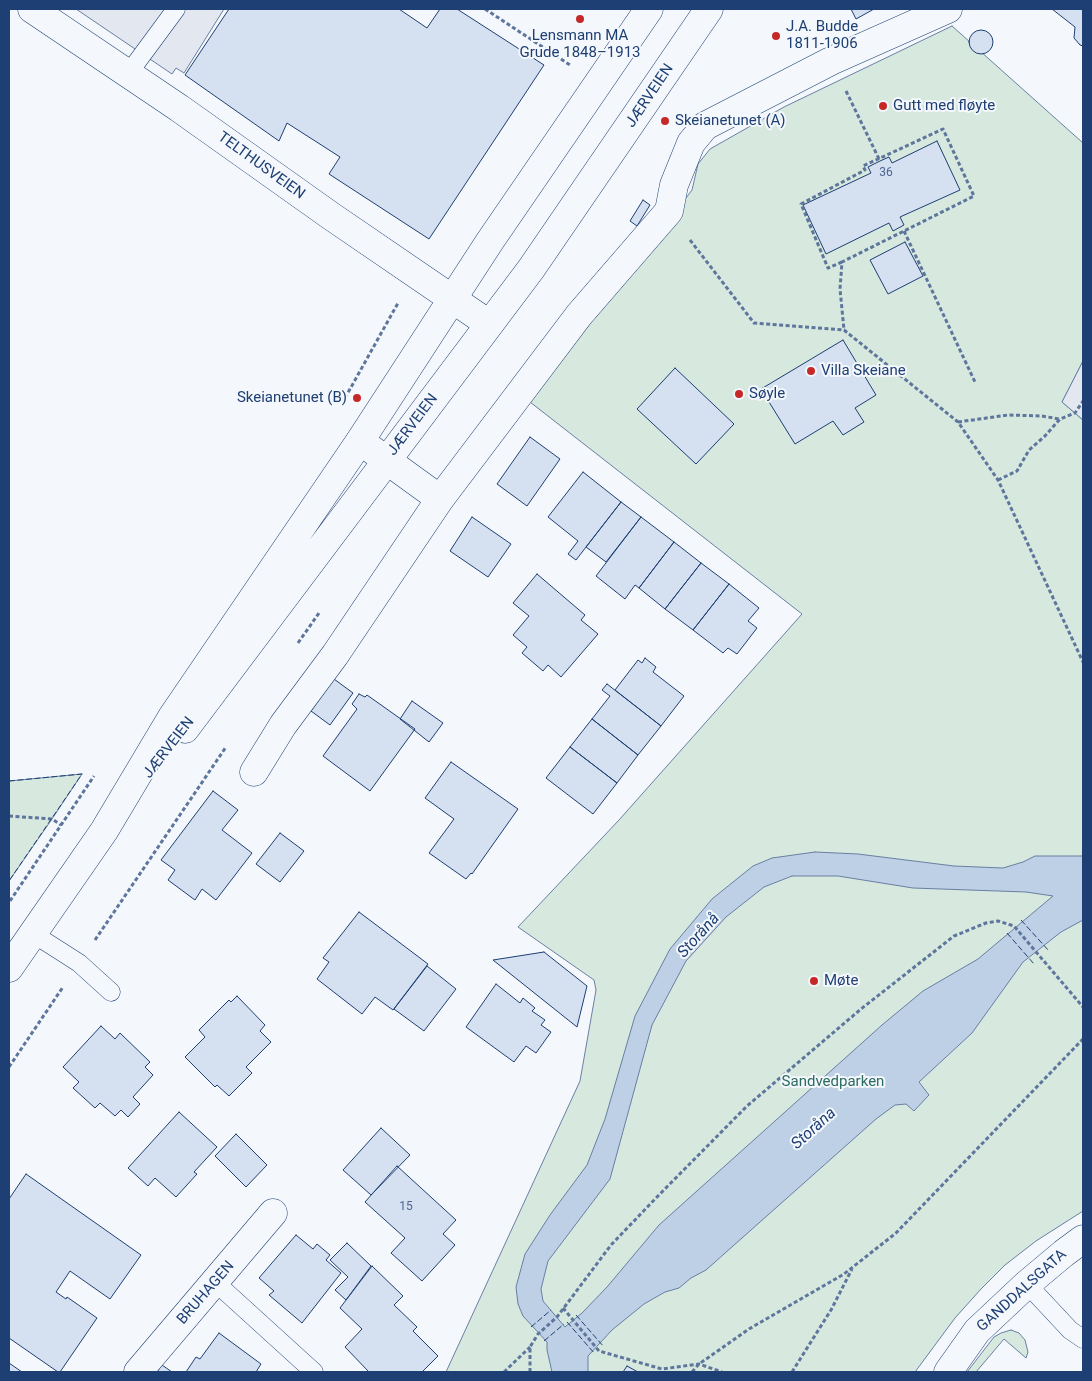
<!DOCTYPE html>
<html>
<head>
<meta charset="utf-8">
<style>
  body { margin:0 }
  #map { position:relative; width:1092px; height:1381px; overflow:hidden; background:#f4f7fb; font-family:Roboto,sans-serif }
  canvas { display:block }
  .frame { position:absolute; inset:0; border:10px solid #1d3f73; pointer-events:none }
</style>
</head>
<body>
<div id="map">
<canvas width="1092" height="1381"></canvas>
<div class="frame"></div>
</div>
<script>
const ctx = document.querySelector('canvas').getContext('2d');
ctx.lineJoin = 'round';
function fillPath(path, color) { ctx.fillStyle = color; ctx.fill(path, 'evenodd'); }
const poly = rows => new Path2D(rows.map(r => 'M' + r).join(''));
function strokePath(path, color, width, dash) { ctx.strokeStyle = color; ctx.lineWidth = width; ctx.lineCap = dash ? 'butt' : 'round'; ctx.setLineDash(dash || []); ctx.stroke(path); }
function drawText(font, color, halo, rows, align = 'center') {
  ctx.font = font + ' Roboto,sans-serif'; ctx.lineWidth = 4; ctx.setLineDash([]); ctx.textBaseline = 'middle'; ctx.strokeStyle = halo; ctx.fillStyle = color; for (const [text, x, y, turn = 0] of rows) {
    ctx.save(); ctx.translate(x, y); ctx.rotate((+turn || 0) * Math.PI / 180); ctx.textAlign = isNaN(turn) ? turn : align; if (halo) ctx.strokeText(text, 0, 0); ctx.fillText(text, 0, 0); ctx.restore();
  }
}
const green = poly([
  [952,26,1083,143,1083,361,1062,402,1083,420,1083,1211,1036,1241,1005,1265,981,1289,955,1318,915,1372,446,1372,580,1081,596,990,594,980,518,927,619,820,802,614,530,402,692,190,698,164,710,149,784,107,952,26],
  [82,774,52,819,9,881,9,781,82,774],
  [1011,1330,1019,1333,1025,1340,1028,1352,1026,1358,1004,1339,976,1372,967,1372,994,1337,1001,1333,1011,1330]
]);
const parking = poly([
  [76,9,224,9,184,73,176,68,172,74,76,9],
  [1083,361,1083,420,1062,402,1083,361]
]);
const water = poly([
  [815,852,858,854,954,866,1003,868,1023,862,1035,856,1083,856,1083,920,1061,932,1023,962,972,1033,919,1082,929,1095,914,1111,906,1104,895,1105,876,1119,706,1270,691,1278,679,1288,665,1292,644,1304,612,1330,588,1356,588,1372,552,1372,547,1350,547,1342,523,1316,518,1304,516,1287,525,1254,550,1215,587,1165,605,1119,635,1016,670,949,712,899,753,866,772,858,815,852],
  [792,876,838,876,913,888,1026,892,1053,896,978,959,923,991,882,1025,659,1225,607,1287,582,1313,565,1327,543,1301,541,1289,548,1261,610,1179,652,1025,686,961,726,917,764,887,792,876]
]);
const building = poly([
  [229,9,399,9,427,28,440,9,457,9,544,65,429,239,329,174,340,157,287,123,279,141,185,75,229,9],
  [851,9,874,9,856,19,851,9],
  [1052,9,1083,9,1083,46,1080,45,1074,38,1075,27,1052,9],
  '969 42a12 12 0 1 1 24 0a12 12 0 1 1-24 0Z',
  [937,141,960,190,900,217,904,225,893,231,889,223,826,254,803,205,871,173,868,167,880,161,889,157,892,163,937,141],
  [643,200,650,205,637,226,630,221,643,200],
  [905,242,923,276,888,294,870,260,905,242],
  [843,340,876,395,855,408,864,422,843,435,833,421,795,444,761,389,843,340],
  [675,368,734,424,696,464,637,409,675,368],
  [530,437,560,459,527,506,497,484,530,437],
  [583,472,621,502,576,560,568,554,578,541,548,517,583,472],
  [621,502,641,517,606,562,586,547,621,502],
  [472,517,511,544,488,577,450,551,472,517],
  [641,517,674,542,639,588,635,585,625,599,596,576,641,517],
  [674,542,701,563,665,609,639,588,674,542],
  [701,563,729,584,693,630,665,609,701,563],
  [537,574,585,615,581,620,598,634,561,677,548,665,543,671,522,653,527,647,513,635,529,616,513,603,537,574],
  [729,584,759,608,748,621,757,628,737,654,728,648,723,653,693,630,729,584],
  [645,658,656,667,653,672,684,696,661,726,615,690,638,660,642,663,645,658],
  [334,679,353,693,330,725,311,711,334,679],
  [607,684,661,726,638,755,592,719,610,696,602,690,607,684],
  [359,694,365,697,367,695,415,729,370,791,323,756,357,709,352,704,359,694],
  [412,701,443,723,429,742,400,719,412,701],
  [592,719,638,755,617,783,570,747,592,719],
  [570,747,617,783,593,814,546,778,570,747],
  [451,762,518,809,472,874,471,873,466,879,429,853,454,819,425,798,451,762],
  [213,791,238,810,222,830,252,853,216,900,202,889,195,900,168,880,175,870,161,860,213,791],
  [280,833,304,851,280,882,256,864,280,833],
  [359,912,428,964,393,1010,375,997,362,1014,317,979,329,962,323,958,359,912],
  [544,952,587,986,577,1027,493,960,544,952],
  [427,966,456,989,424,1031,394,1009,427,966],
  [496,984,520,1003,523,998,535,1008,532,1011,545,1020,541,1025,551,1032,536,1053,526,1046,514,1062,466,1027,496,984],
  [237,996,265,1025,260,1031,271,1042,246,1067,252,1073,229,1096,217,1085,215,1087,185,1057,205,1037,199,1030,229,1000,231,1002,237,996],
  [101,1026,115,1039,120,1033,150,1062,145,1067,153,1075,133,1097,140,1104,128,1117,121,1110,115,1116,100,1103,95,1108,73,1088,79,1082,63,1067,101,1026],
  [179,1112,217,1147,194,1172,197,1174,176,1197,155,1178,148,1186,128,1168,179,1112],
  [381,1128,410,1155,371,1195,343,1170,381,1128],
  [236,1134,267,1165,246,1187,215,1156,236,1134],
  [397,1166,456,1220,443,1234,455,1245,422,1281,391,1253,405,1238,365,1202,397,1166],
  [26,1174,141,1255,110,1299,70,1271,56,1292,66,1299,67,1297,97,1318,60,1372,58,1372,9,1338,9,1199,26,1174],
  [296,1235,313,1249,317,1244,330,1255,326,1260,341,1273,302,1323,269,1295,274,1291,259,1278,296,1235],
  [347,1243,371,1266,346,1300,335,1290,348,1277,330,1260,347,1243],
  [372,1266,403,1296,394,1305,417,1327,413,1331,438,1356,422,1372,369,1372,345,1347,362,1329,340,1308,372,1266],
  [219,1333,261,1364,256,1372,186,1372,196,1357,200,1359,219,1333],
  [9,1363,22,1372,9,1372,9,1363],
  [162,1365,172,1372,157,1372,162,1365],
  [627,1366,638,1372,623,1372,627,1366]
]);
const path = poly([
  [485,9,570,65],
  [846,91,880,161],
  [904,231,975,382],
  [690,240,754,323,844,330,958,422,998,480,1083,662],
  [842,262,828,268,801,204,865,170,863,166,943,129,974,196,842,262,840,289,844,330],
  [345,398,398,303],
  [958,422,1008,415,1042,416,1059,419],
  [998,480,1017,471,1029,450,1045,436,1060,419,1075,413,1083,401],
  [298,643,319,613],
  [9,816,52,819,61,825],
  [10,901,94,776],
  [95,940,226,747],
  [9,1067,63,987],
  [563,1308,599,1351,662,1369,699,1364,722,1372],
  [504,1372,530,1347],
  [530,1372,530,1347,538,1334,557,1317,611,1245,656,1198,747,1106,861,1009,954,936,986,923,998,921,1014,926,1083,1007],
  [692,1372,699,1364,749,1329,844,1274,896,1233,1083,1039],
  [792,1372,831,1310,852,1269]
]);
const lane = poly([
  [128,74,176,9],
  [32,933,79,963,111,992],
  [215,1282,314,1372],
  [1027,1284,1070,1330,1083,1339]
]);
const street = poly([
  [32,9,179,108,331,216,489,324],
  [360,441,440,499],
  [254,772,283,725,335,655,440,499,579,315,669,211,674,185,691,143,705,126,831,61,948,9],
  [138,1372,273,1213],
  [948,1372,977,1331,1027,1284,1064,1253,1083,1239]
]);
const primary = poly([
  [185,729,531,269,709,9],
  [9,968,104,831,172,717,360,441,490,241,649,9]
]);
const fence = poly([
  [9,781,82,774,9,881],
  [1021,920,1049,951],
  [1007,933,1034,964],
  [576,1315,604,1347],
  [567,1322,595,1354],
  [531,1327,551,1310],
  [544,1341,564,1324]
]);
const markers = [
  [580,19,5,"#c62828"],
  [776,36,5,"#c62828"],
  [883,106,5,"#c62828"],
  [665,121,5,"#c62828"],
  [811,371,5,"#c62828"],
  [739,394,5,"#c62828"],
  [357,398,5,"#c62828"],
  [814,981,5,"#c62828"]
];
const numberNames = [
  ["36",886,173],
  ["15",406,1207]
];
const poiNames = [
  ["J.A. Budde",786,27],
  ["1811-1906",786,44],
  ["Lensmann MA",580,36,"center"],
  ["Grude 1848–1913",580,53,"center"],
  ["Gutt med fløyte",893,106],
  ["Skeianetunet (A)",675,121],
  ["Villa Skeiane",821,371],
  ["Søyle",749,394],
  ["Skeianetunet (B)",347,398,"right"],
  ["Møte",824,981]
];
const streetNames = [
  ["JÆRVEIEN",650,96,-56],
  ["TELTHUSVEIEN",261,166,36],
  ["JÆRVEIEN",413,425,-53],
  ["JÆRVEIEN",169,748,-52],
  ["GANDDALSGATA",1022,1291,-42],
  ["BRUHAGEN",206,1293,-49]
];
const parkNames = [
  ["Sandvedparken",833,1082]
];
const waterNames = [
  ["Storånå",699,936,-48],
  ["Storåna",814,1129,-42]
];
fillPath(green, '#d7e8df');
strokePath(green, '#687fa3', 1);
fillPath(parking, '#e3e8f0');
strokePath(parking, '#687fa3', 1);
fillPath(water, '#bed0e5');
strokePath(water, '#687fa3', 1);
fillPath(building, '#d5e0f0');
strokePath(building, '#1d3f73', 1);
strokePath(lane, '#1d3f73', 19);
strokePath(street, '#1d3f73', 29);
strokePath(primary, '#1d3f73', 29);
strokePath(path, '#5e769c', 3, [4, 2.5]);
strokePath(lane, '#f4f7fb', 18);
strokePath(street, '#f4f7fb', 28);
strokePath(primary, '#f4f7fb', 28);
strokePath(fence, '#1d3f73', 1, [6, 2.5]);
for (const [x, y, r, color] of markers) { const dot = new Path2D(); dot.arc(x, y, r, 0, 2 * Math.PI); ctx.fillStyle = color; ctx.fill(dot); strokePath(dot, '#f4f7fb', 2); }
drawText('12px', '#4b6792', null, numberNames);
drawText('15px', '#1d3f73', '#f4f7fb', poiNames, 'left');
drawText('15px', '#1d3f73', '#f4f7fb', streetNames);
drawText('15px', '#2c6c60', '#f4f7fb', parkNames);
drawText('italic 16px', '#1d3f73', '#f4f7fb', waterNames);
</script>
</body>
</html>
